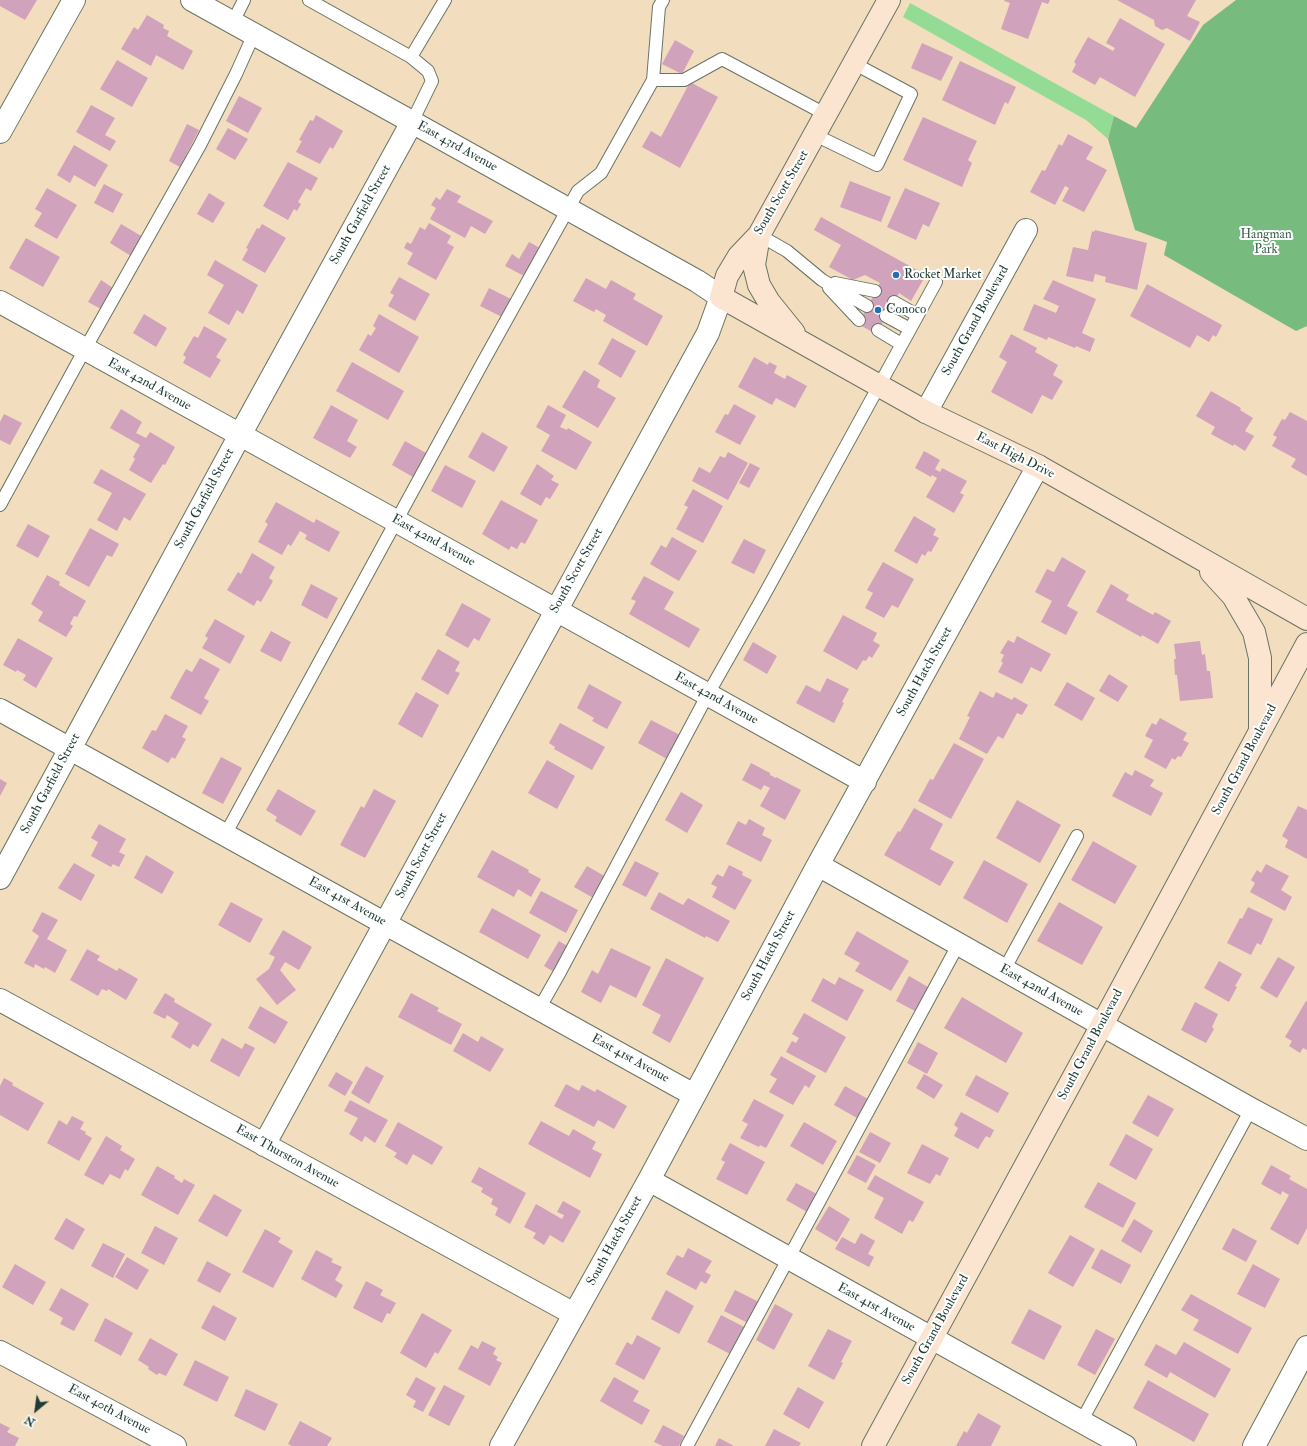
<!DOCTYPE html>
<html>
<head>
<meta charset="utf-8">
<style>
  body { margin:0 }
  #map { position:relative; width:1307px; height:1446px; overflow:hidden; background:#f2ddbe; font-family:"IM FELL Double Pica",serif }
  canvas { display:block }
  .north { position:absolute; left:16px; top:1390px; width:40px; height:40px; -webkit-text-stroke:3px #fff; paint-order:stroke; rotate:209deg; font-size:11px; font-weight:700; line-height:16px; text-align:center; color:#1f3d34 }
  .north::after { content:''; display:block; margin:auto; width:14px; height:18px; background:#1f3d34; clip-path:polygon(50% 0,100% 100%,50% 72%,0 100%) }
</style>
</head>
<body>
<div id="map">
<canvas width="1307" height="1446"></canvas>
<div class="north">N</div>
</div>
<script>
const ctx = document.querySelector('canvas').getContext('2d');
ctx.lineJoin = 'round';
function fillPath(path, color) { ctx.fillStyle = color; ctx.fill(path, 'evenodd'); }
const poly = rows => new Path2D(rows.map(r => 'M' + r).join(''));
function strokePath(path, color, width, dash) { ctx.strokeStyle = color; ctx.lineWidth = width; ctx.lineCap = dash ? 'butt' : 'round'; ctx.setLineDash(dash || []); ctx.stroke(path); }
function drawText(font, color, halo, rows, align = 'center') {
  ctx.font = font + ' "IM FELL Double Pica",serif'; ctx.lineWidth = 4; ctx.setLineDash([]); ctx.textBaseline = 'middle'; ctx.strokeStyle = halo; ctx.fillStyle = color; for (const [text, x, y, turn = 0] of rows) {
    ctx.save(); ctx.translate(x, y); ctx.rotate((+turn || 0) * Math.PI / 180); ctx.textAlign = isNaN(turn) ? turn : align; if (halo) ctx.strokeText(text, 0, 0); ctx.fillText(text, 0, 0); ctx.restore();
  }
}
const green = poly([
  [910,3,1114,116,1108,139,1086,120,903,17]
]);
const forest = poly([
  [1236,0,1307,0,1307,326,1296,331,1164,255,1167,242,1135,230,1108,139,1114,116,1136,128,1203,25]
]);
const building = poly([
  [0,0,37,0,25,20,0,6],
  [1005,0,1050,0,1048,4,1042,2,1028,39,1001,29,1010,3,1004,1],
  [1117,0,1196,0,1187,16,1200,22,1190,41,1167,28,1162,30,1155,26,1154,20],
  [147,15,164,25,163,28,169,31,167,36,193,51,183,70,156,55,151,66,121,49,134,27,138,30],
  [1120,18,1165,44,1135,97,1100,77,1095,85,1072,72,1076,64,1074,62,1088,37,1113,51,1115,48,1106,43],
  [675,40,694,51,682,74,662,64],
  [922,43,953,57,941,81,911,68],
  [117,60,148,78,132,107,100,89],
  [960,61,1016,87,1008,104,1005,102,995,125,942,100],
  [690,82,718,97,680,168,642,147,651,131,661,137],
  [239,96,262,108,248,133,226,121],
  [91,105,115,118,105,135,116,141,110,151,76,132],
  [316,115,343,131,333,149,330,147,320,164,296,152,302,141,299,140,310,120,313,121],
  [923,117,977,141,968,160,972,163,962,187,903,160],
  [187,124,199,130,180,167,169,161],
  [228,128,248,139,235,160,216,149],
  [1068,134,1093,147,1086,159,1107,170,1084,212,1062,201,1069,188,1065,186,1055,205,1030,192,1042,170,1045,171,1059,144,1062,146],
  [74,145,108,165,95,187,74,175,70,183,57,175],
  [288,162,318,178,311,191,306,188,298,202,301,204,297,211,294,209,288,220,263,206],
  [850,181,891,197,881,222,840,207],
  [104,184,123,194,113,213,94,203],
  [47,188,77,205,57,239,34,226,42,213,35,209],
  [905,188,940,203,929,227,923,224,916,240,887,227],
  [447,189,461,196,457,202,493,221,485,234,471,226,465,238,430,219,436,208,431,205,436,197,440,200],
  [209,193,225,203,213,223,197,214],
  [821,217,926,275,911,301,899,293,876,334,858,324,880,283,865,275,853,280,829,267,841,245,814,230],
  [429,223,451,236,447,243,454,247,436,280,407,264,413,253,404,248,407,242,411,244,420,227,425,230],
  [121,224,143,237,131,256,110,243],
  [262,224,286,238,265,273,242,260,248,249,246,248,257,228,259,229],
  [1095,230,1147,243,1137,290,1105,282,1106,277,1095,274,1093,282,1066,276,1073,247,1088,250,1092,231,1094,232],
  [26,238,60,257,43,287,9,268],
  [529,242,542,249,526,277,505,266,512,254,519,259],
  [215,260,258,285,243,314,237,310,229,325,208,313,224,285,207,275],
  [399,277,430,294,415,321,388,306,394,295,390,293],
  [586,278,606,289,611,280,636,294,633,299,663,316,647,346,603,321,606,315,596,309,594,312,573,301],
  [101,280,113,288,101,309,88,302],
  [1053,280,1096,299,1082,333,1095,339,1090,352,1076,346,1075,348,1048,337,1047,340,1023,330,1034,304,1056,313,1059,306,1043,299],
  [1147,284,1222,325,1216,337,1213,335,1209,342,1197,335,1190,348,1130,316],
  [489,288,513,300,504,318,480,306],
  [144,314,167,328,156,347,133,333],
  [379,314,419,337,399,373,359,350,368,334,371,336,376,328,373,326],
  [204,326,227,339,216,357,221,360,210,378,183,363,186,357,183,355,194,336,198,338],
  [1011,334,1037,348,1035,352,1058,365,1053,375,1063,381,1052,400,1042,395,1032,414,991,392,1007,362,999,357],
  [612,338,636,351,621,378,598,364],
  [754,357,768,365,769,362,777,366,774,373,785,379,787,375,807,386,795,408,776,398,772,405,738,387],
  [352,362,404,391,388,420,336,391],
  [584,370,600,380,597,387,616,398,598,428,562,407],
  [1211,391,1241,408,1240,410,1253,418,1245,431,1254,436,1245,451,1234,444,1233,446,1211,434,1215,427,1196,416],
  [734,404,756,416,740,445,715,432,725,414,728,415],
  [331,405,358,420,347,441,357,447,350,458,313,438],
  [548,405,566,415,560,427,567,430,568,428,592,442,576,470,541,451,550,435,536,427],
  [121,409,142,422,136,433,146,438,150,432,175,447,165,465,163,464,151,483,129,470,135,459,133,457,140,445,110,428],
  [1290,412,1307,421,1307,476,1291,467,1296,459,1272,446,1277,437,1273,435,1282,419,1285,420],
  [4,414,22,423,10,445,0,440,0,422],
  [482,432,508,447,494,472,468,457],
  [405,441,426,453,413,477,392,465],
  [924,451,940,460,935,469,940,472,942,468,967,481,960,493,964,495,954,513,926,497,937,478,932,475,931,477,915,468],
  [728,452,748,463,728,500,692,481,699,467,710,473,720,456,725,458],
  [750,463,760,468,749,488,739,483],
  [537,464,554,476,551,480,559,484,550,499,546,497,541,506,520,494],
  [445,465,476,481,462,508,431,491],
  [101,469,146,494,130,521,124,517,117,531,97,520,112,493,93,483],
  [693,489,723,506,703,543,676,529,688,507,684,505],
  [501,500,538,520,525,544,521,542,517,549,511,546,509,550,482,534],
  [276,502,314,523,316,519,340,532,329,552,305,539,307,535,300,531,291,546,288,544,282,555,258,542,268,524,265,522],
  [914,516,936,529,933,535,939,538,931,552,928,551,925,556,922,554,917,564,894,551],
  [28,524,50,536,38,558,16,546],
  [90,528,119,544,112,557,107,555,89,587,65,574],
  [672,537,697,551,679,581,650,564,661,545,666,548],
  [744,539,766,550,754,574,731,563],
  [252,553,275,567,269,578,273,581,261,602,257,600,254,606,227,590,238,572,241,574],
  [1062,557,1086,571,1067,606,1078,612,1066,635,1041,622,1052,601,1035,592,1047,569,1054,572],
  [883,562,914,579,898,608,892,605,884,618,865,608,873,593,867,590],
  [47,575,60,582,59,585,86,601,77,617,74,616,70,624,73,626,66,637,38,621,43,612,31,604],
  [644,576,674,592,664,609,700,629,689,648,629,614,636,601,631,599],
  [311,584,338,598,327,619,301,605],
  [1111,584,1129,595,1126,600,1153,615,1155,612,1171,621,1158,644,1142,635,1141,637,1096,612],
  [462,603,491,619,479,641,474,638,468,648,445,635],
  [843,615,877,633,873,641,880,645,872,658,869,656,866,661,863,660,857,670,823,651],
  [215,619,245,636,230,664,202,648,208,638,205,636],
  [271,631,291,642,281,662,260,651],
  [1017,636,1051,654,1041,672,1031,667,1022,684,998,672,1003,663,1001,661,1004,655,1000,653,1008,640,1014,643],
  [18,638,53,658,36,688,23,680,26,675,17,670,16,672,3,665],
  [1200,641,1202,655,1205,654,1207,671,1210,671,1213,698,1180,701,1177,675,1175,675,1174,659,1176,659,1174,644],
  [753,642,777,656,767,674,743,660],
  [438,649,460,662,455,671,460,673,448,695,421,679],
  [200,658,220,669,204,698,209,701,201,715,170,698,186,669,192,672],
  [1109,674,1128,686,1118,702,1099,691],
  [827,678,849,689,842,702,844,703,834,723,796,703,806,685,820,692],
  [1067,682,1095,698,1082,721,1054,705],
  [589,684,622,702,607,729,592,721,594,718,577,708],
  [980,691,993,698,996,692,1012,700,1014,697,1028,705,1022,715,1017,713,1003,739,998,736,987,754,959,739,970,717,967,716],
  [416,692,439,705,422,738,398,724],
  [165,714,188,726,182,737,186,739,175,759,172,757,168,763,142,748,152,730,156,731],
  [1160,718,1187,733,1183,740,1189,743,1181,757,1178,756,1175,760,1172,758,1166,769,1144,757,1153,740,1145,736,1152,723,1156,725],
  [651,720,680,735,667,759,638,743],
  [560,723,605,747,592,770,554,749,555,747,549,743],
  [954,743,984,759,951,819,918,801,930,779,933,780],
  [221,757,242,768,223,804,202,793],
  [547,760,575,776,557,809,528,793],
  [751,763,770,773,770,775,776,778,776,777,801,790,785,820,760,806,770,788,764,785,761,790,742,780],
  [1135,770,1154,780,1150,786,1163,793,1151,816,1112,796,1125,772,1132,776],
  [0,779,7,783,0,796],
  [278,789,316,811,301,836,275,821,277,817,266,810],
  [374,789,396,801,365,858,340,845,361,806,364,808],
  [681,792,703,805,687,833,665,820],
  [1017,800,1061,825,1040,863,996,838],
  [1298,806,1307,810,1307,859,1285,847,1288,840,1282,836],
  [914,808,943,824,930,849,954,862,940,886,884,855,898,831,900,832],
  [749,819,765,828,762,835,772,840,761,862,726,844,738,821,746,825],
  [99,824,126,839,119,852,125,855,119,867,113,864,111,867,91,856,98,842,91,838],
  [1093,841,1137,866,1115,904,1071,880],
  [492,850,529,870,528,872,541,879,531,897,518,889,514,897,477,877],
  [146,855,174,872,162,894,134,878],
  [984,860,1028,884,1007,923,963,898],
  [635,861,659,873,646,897,622,885],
  [74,863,95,875,81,901,58,888],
  [1266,864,1289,876,1281,890,1292,897,1285,911,1250,892,1255,883,1251,880,1257,870,1261,873],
  [729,865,743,872,742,875,752,880,735,910,712,897,717,887,711,884,717,874,723,877],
  [587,866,608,878,595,899,574,887],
  [541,891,578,910,566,933,529,913],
  [659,892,683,905,688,898,730,921,718,942,706,936,705,938,650,909],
  [231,902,263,919,250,943,218,925],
  [1059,902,1103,927,1082,965,1037,941],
  [1248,907,1273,919,1261,945,1257,943,1251,955,1227,943,1240,918,1242,919],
  [492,908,541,935,528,959,479,932],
  [42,912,58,920,47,939,67,950,55,973,45,967,44,969,35,964,34,968,24,963,39,936,32,931],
  [283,930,312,947,299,970,285,962,280,970,296,990,277,1005,256,979,269,969,275,957,269,954],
  [857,931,909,961,891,991,855,971,860,963,844,954],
  [559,941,569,947,554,972,544,966],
  [611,948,651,967,636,998,610,985,601,1003,581,992,592,970,598,974],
  [87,949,100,956,97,960,117,971,119,968,138,979,126,1000,108,989,107,991,102,989,98,996,70,980],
  [1278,957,1295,967,1277,998,1260,988],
  [666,958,704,978,670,1043,652,1033,661,1015,642,1005],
  [1219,961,1242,974,1235,986,1237,987,1229,1002,1204,988],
  [909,976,928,987,915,1011,896,1001],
  [839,977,864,990,847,1021,811,1001,823,978,835,985],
  [165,993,175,999,174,1002,212,1024,198,1047,193,1044,190,1049,171,1037,179,1023,167,1015,165,1019,153,1013],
  [411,993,439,1008,437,1011,462,1024,451,1045,398,1017],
  [962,997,1023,1033,1006,1063,944,1028],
  [1306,1001,1307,1002,1307,1050,1303,1048,1300,1053,1289,1046,1292,1041,1285,1037],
  [1195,1002,1218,1014,1212,1027,1214,1029,1206,1043,1181,1030],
  [260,1006,288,1022,275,1044,248,1028],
  [804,1013,846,1037,826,1073,786,1052,792,1041,796,1043,799,1038,792,1034],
  [463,1033,478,1042,481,1036,504,1049,490,1072,453,1051],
  [222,1038,242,1049,245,1043,255,1048,239,1077,210,1061],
  [918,1042,938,1053,927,1074,907,1063],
  [781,1056,816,1076,809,1088,805,1085,793,1105,769,1092,777,1079,770,1075],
  [366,1066,384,1076,369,1104,351,1093],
  [336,1072,353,1082,345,1096,328,1086],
  [924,1074,943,1085,934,1099,916,1088],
  [976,1075,1009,1093,998,1113,965,1095],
  [4,1078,13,1083,12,1085,44,1103,28,1131,0,1115,0,1086],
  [566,1084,579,1091,582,1085,595,1092,597,1089,627,1106,614,1129,598,1120,594,1127,554,1106],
  [845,1086,868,1099,857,1118,834,1105],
  [1148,1095,1174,1109,1158,1137,1132,1123],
  [754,1099,784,1115,766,1148,760,1145,759,1147,740,1138,748,1124,742,1121],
  [350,1100,388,1120,375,1143,365,1136,362,1142,349,1134,358,1118,344,1111],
  [961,1112,994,1130,990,1138,986,1136,978,1149,954,1136,958,1128,954,1125],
  [72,1116,84,1122,80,1129,86,1132,85,1134,92,1138,79,1161,47,1143,59,1120,67,1125],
  [541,1121,569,1136,573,1129,596,1142,592,1149,602,1154,590,1178,528,1144],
  [398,1122,443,1147,432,1165,413,1154,407,1165,394,1157,397,1153,385,1146],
  [804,1122,837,1141,823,1165,790,1146],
  [870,1132,891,1143,880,1163,859,1152],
  [1126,1134,1153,1149,1136,1180,1109,1165],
  [106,1136,122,1146,120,1150,135,1159,128,1171,125,1169,120,1179,110,1174,103,1185,84,1175],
  [730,1143,765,1162,747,1195,716,1179,725,1162,721,1160],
  [922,1144,949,1158,940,1176,936,1174,930,1184,907,1173],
  [857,1155,876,1165,866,1183,847,1173],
  [1271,1165,1291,1176,1289,1179,1307,1189,1307,1228,1298,1245,1270,1229,1289,1195,1282,1191,1281,1195,1261,1184],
  [157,1166,175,1176,174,1178,182,1183,184,1179,195,1185,178,1215,141,1195],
  [479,1167,526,1193,510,1224,495,1215,498,1208,491,1204,493,1199,481,1192,483,1188,471,1182],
  [875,1175,924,1202,913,1222,909,1220,902,1234,874,1218,884,1198,867,1189],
  [1098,1182,1136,1203,1123,1228,1084,1207],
  [796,1183,817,1194,807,1212,786,1200],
  [214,1194,242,1210,227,1237,198,1221],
  [563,1201,581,1211,563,1243,550,1235,544,1245,533,1238,536,1233,524,1227,536,1204,562,1219,564,1215,557,1212],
  [829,1206,850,1219,837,1242,815,1229],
  [66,1218,85,1229,73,1250,54,1239],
  [1134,1219,1153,1231,1141,1253,1121,1241],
  [155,1226,178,1238,164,1265,141,1253],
  [1233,1228,1257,1241,1246,1262,1222,1249],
  [265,1229,281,1238,278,1242,293,1251,273,1288,242,1272],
  [861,1233,875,1241,868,1254,874,1257,869,1267,835,1249,842,1237,855,1244],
  [1070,1235,1095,1249,1073,1287,1048,1273],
  [103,1243,125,1254,113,1278,91,1266],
  [688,1248,712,1261,705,1272,711,1275,706,1284,701,1281,696,1290,666,1274,677,1255,683,1258],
  [1101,1249,1131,1265,1121,1284,1091,1268],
  [316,1250,333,1259,331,1262,342,1267,335,1280,343,1285,336,1298,301,1279],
  [127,1257,149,1270,137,1290,115,1277],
  [207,1261,231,1274,220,1293,197,1281],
  [15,1264,46,1282,33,1305,2,1287],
  [1253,1264,1280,1279,1265,1308,1237,1294],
  [366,1281,383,1290,380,1295,396,1303,390,1314,387,1313,382,1323,353,1308],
  [61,1288,89,1304,74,1331,60,1324,63,1318,49,1310],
  [666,1290,694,1306,679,1334,651,1319],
  [735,1290,759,1302,748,1323,724,1311],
  [1191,1294,1252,1328,1238,1354,1193,1330,1199,1320,1181,1310],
  [775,1304,793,1314,774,1350,756,1340],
  [213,1305,237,1318,225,1341,201,1328],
  [1029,1309,1062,1326,1044,1360,1011,1343],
  [422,1313,452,1330,438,1354,435,1352,426,1368,400,1353],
  [721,1315,746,1328,732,1355,707,1342],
  [105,1318,133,1333,121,1356,94,1341],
  [828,1329,852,1341,841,1362,843,1363,834,1380,808,1366],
  [1096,1329,1115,1339,1095,1375,1077,1365],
  [637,1335,661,1348,644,1380,615,1364,627,1342,632,1345],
  [150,1338,178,1354,166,1376,159,1373,157,1375,148,1369,149,1367,138,1360],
  [482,1341,496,1348,493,1354,498,1357,496,1360,502,1363,490,1386,458,1369,471,1345,478,1349],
  [1184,1342,1231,1369,1215,1398,1170,1372,1167,1378,1144,1365,1156,1344,1176,1355],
  [195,1360,229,1377,217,1402,183,1385],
  [416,1377,436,1388,423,1412,413,1407,416,1401,406,1395],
  [614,1377,639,1391,633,1401,650,1410,642,1425,600,1401],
  [1148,1380,1209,1414,1194,1442,1133,1408],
  [444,1385,465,1396,449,1426,428,1415],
  [798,1387,824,1402,809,1429,783,1414],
  [246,1389,278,1404,265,1431,234,1416],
  [978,1413,1001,1426,991,1446,956,1446,964,1431,967,1433],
  [300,1421,332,1438,327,1446,292,1446,288,1444],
  [0,1423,10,1428,7,1432,19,1438,15,1446,0,1446],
  [663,1425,684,1436,679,1446,663,1446,654,1442],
  [774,1429,801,1443,799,1446,765,1446],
  [719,1438,734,1446,715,1446]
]);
const lane = poly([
  [309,0,411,57,428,71,432,81,412,122],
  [233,22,244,0],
  [411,57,445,0],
  [653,80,684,80,722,59,827,115],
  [815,135,877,165,911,94,855,64],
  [759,235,787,251,822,280,867,306],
  [835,283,875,291],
  [829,288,859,320],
  [894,302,917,315],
  [886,316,910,329],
  [878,330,901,344],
  [0,505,85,349,200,145,236,74,254,34],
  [225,835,483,362,578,191,601,173,653,80,659,7,663,0],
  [1004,970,1077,836],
  [539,1009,560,972,708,694,763,597,936,282],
  [1081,1422,1251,1109],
  [687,1446,958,945]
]);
const street = poly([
  [192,0,412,122,697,281,721,297,708,333,264,1145],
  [0,132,74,0],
  [0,302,396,521,865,782],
  [926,412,1026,230],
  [0,710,694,1095],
  [818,865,1251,1109,1307,1139],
  [0,878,240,435,412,122],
  [0,1000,574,1314],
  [649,1180,1125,1446],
  [0,1352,175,1446],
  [501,1446,649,1180,818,865,1038,466],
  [1254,1446,1307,1347]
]);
const secondary = poly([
  [889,0,759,235,739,256,727,276,721,297,926,412,1038,466,1307,619],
  [759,235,754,265,759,285,769,302,794,333],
  [1211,572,1233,596,1254,632,1260,658,1260,730],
  [873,1446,1102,1025,1307,644]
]);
const markers = [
  [896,275,4,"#1f6fb2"],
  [878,310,4,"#1f6fb2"]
];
const streetNames = [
  ["East 43rd Avenue",457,147,29],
  ["South Scott Street",782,193,-60],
  ["South Garfield Street",361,215,-61],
  ["South Grand Boulevard",976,321,-61],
  ["East 42nd Avenue",149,385,29],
  ["East High Drive",1015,456,27],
  ["South Garfield Street",205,499,-62],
  ["East 42nd Avenue",433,541,29],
  ["South Scott Street",577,571,-61],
  ["South Hatch Street",925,672,-61],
  ["East 42nd Avenue",716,699,29],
  ["South Grand Boulevard",1245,760,-62],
  ["South Garfield Street",51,784,-62],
  ["South Scott Street",422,856,-62],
  ["East 41st Avenue",347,902,29],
  ["South Hatch Street",769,956,-62],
  ["East 42nd Avenue",1041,991,29],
  ["South Grand Boulevard",1091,1045,-62],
  ["East 41st Avenue",630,1059,29],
  ["East Thurston Avenue",287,1157,29],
  ["South Hatch Street",615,1241,-61],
  ["East 41st Avenue",876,1308,29],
  ["South Grand Boulevard",936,1330,-61],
  ["East 40th Avenue",109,1410,28]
];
const parkNames = [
  ["Hangman",1266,235],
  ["Park",1266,250]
];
const poiNames = [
  ["Rocket Market",904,275],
  ["Conoco",886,310]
];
fillPath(green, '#94db96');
fillPath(forest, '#77bb7f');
fillPath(building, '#d1a2bb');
strokePath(lane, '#697564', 14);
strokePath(street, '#697564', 24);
strokePath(secondary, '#697564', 24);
strokePath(lane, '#fff', 12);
strokePath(street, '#fff', 22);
strokePath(secondary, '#fce5d0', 22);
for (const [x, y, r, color] of markers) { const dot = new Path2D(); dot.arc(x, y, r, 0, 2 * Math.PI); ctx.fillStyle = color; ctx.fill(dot); strokePath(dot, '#fff', 1.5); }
drawText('13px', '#1f3d34', '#fff', streetNames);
drawText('13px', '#3c644c', '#fff', parkNames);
drawText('13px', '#1f3d34', '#fff', poiNames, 'left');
</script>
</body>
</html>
